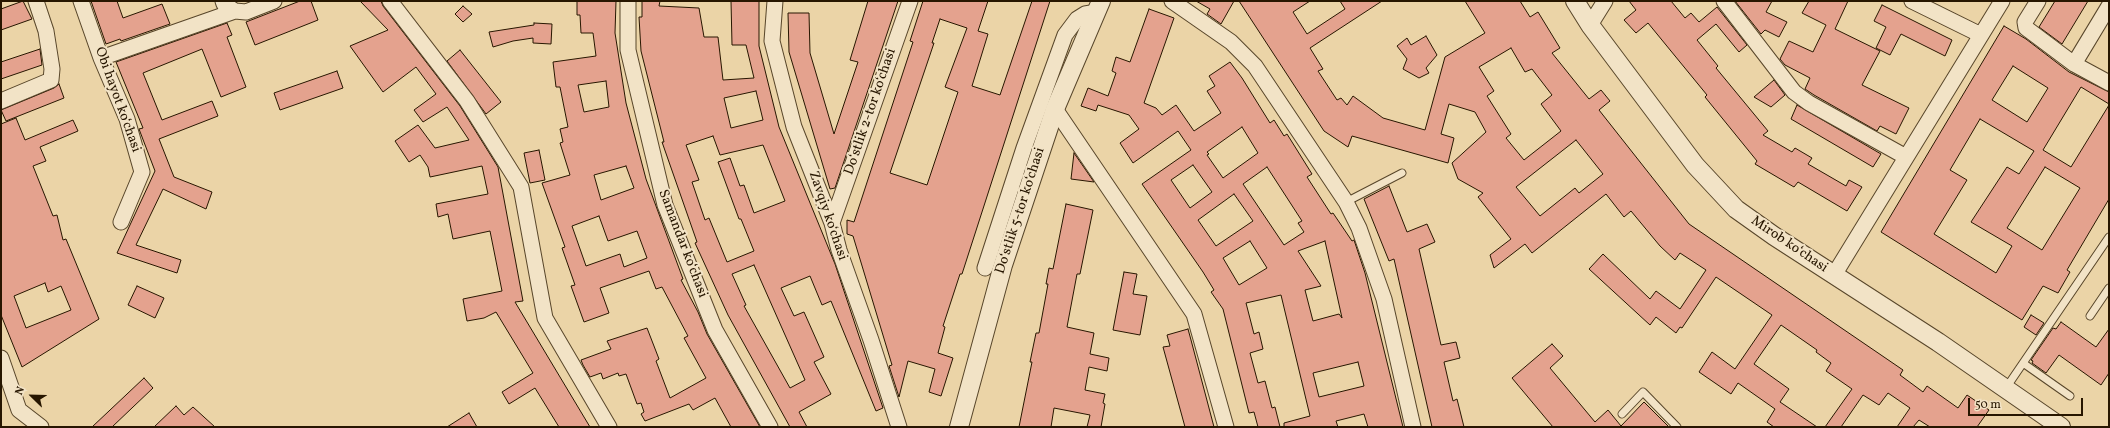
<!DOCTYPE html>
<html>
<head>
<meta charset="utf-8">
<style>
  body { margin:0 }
  #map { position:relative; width:2110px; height:428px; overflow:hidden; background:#ebd4a7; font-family:Vollkorn,serif }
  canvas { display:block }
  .frame { position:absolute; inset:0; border:2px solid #271600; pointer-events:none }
  .north { position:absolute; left:12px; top:376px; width:40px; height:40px; -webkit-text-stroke:3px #f2e3c6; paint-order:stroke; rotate:293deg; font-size:11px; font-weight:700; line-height:16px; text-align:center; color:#271600 }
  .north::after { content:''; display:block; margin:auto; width:14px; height:18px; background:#271600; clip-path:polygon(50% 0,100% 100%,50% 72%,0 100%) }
  .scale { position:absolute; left:1968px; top:398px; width:115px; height:18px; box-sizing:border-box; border:2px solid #271600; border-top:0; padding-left:5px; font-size:12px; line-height:14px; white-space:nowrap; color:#271600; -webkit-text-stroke:3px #f2e3c6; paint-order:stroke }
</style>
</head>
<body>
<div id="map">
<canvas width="2110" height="428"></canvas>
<div class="frame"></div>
<div class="north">N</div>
<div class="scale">50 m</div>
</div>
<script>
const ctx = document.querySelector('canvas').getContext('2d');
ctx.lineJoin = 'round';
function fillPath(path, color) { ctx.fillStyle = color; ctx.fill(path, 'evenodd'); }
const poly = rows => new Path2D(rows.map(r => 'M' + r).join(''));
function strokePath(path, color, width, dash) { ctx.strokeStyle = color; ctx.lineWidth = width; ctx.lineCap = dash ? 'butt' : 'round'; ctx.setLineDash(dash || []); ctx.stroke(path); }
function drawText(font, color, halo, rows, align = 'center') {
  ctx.font = font + ' Vollkorn,serif'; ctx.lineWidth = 4; ctx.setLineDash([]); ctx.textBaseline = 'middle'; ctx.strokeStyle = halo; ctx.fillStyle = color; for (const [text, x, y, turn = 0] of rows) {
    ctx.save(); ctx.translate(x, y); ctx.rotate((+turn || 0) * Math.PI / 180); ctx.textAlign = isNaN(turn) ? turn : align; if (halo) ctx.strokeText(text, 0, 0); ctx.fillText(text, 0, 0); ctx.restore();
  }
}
const building = poly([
  [23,1,32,19,1,30,1,9,23,1],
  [91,1,117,1,123,18,162,4,170,24,121,41,120,39,106,44,91,1],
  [300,1,311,1,318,20,255,45,246,22,300,1],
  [360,1,381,1,383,6,460,106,498,167,523,301,515,302,590,427,559,427,535,388,509,404,502,392,533,373,496,312,484,318,467,321,463,299,502,291,490,231,453,239,448,214,438,217,436,204,488,194,482,166,430,177,428,167,420,155,409,162,395,141,418,125,435,148,469,140,447,107,423,122,414,110,436,94,416,67,383,92,350,46,388,30,360,1],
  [577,1,616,1,615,33,626,103,646,179,683,279,681,280,698,312,707,334,760,427,731,427,715,398,693,410,689,404,645,421,641,414,644,412,641,403,637,404,626,374,619,376,618,373,603,379,601,373,590,377,583,365,581,360,611,349,607,341,647,328,659,359,656,361,670,398,706,378,684,338,688,336,662,287,656,289,649,271,600,288,609,313,584,322,571,286,575,285,562,248,565,247,542,183,570,175,560,143,563,142,560,129,568,127,560,87,556,87,553,62,596,56,593,33,581,33,580,15,577,15,577,1],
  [606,81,609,107,584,112,578,85,606,81],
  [626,166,634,188,601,200,594,175,626,166],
  [599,216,608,241,637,231,647,258,624,267,620,254,586,266,572,226,599,216],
  [642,1,660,1,659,6,699,8,704,37,718,37,723,80,754,78,746,45,732,45,731,1,759,1,759,46,779,127,835,264,883,408,876,411,831,301,822,305,810,276,781,288,794,316,804,312,824,357,814,362,831,394,799,412,807,427,790,427,728,315,695,243,697,242,662,142,664,142,641,51,639,17,642,17,642,1],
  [756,91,763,120,731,128,724,98,756,91],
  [713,136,720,155,763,145,785,201,754,213,744,185,740,186,730,158,718,162,739,219,741,219,754,251,727,262,709,218,705,220,692,182,699,180,686,145,713,136],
  [754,265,805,380,790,388,744,306,746,305,732,274,754,265],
  [868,1,898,1,835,188,830,189,789,52,788,13,809,13,810,53,834,134,858,62,850,60,868,1],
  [923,1,988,1,978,31,988,34,972,86,1000,95,1032,1,1050,1,962,274,960,274,943,326,945,327,938,353,953,358,941,396,929,392,935,369,908,361,899,397,889,366,892,365,853,236,847,234,847,220,854,222,913,42,910,41,923,1],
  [940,19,967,28,945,87,958,92,927,185,890,173,934,43,932,43,940,19],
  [1196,1,1234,1,1221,24,1207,14,1210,9,1196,1],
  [1239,1,1310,1,1293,12,1307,34,1345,9,1340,1,1382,1,1310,48,1323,69,1318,71,1337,100,1341,98,1347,105,1353,96,1383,118,1425,130,1445,57,1485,33,1465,1,1520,1,1530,17,1538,12,1560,48,1552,53,1589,99,1601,90,1610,101,1599,110,1689,224,1903,370,1900,375,1923,392,1927,386,1958,408,1967,395,1989,410,1977,427,1930,427,1919,420,1913,427,1897,427,1910,408,1888,393,1879,405,1863,395,1841,427,1825,427,1852,389,1826,371,1831,363,1816,352,1817,350,1781,325,1754,364,1789,389,1780,402,1817,427,1774,427,1767,422,1775,409,1738,383,1731,394,1699,372,1712,352,1735,369,1772,315,1716,277,1682,328,1680,327,1676,333,1656,317,1650,325,1589,269,1603,254,1650,299,1656,291,1680,309,1706,270,1680,253,1675,260,1660,246,1631,211,1624,217,1606,194,1532,253,1525,244,1494,268,1490,255,1511,239,1478,197,1483,193,1458,179,1452,163,1486,132,1475,112,1449,104,1441,134,1454,138,1448,163,1352,136,1348,147,1324,131,1239,1],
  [1511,48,1525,72,1532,69,1552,95,1541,104,1561,131,1524,160,1506,138,1511,134,1487,96,1494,91,1479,67,1511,48],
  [1576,140,1603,174,1579,193,1575,188,1540,216,1516,187,1576,140],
  [1629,1,1671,1,1685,18,1691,13,1699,22,1717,7,1747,45,1739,52,1716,24,1697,40,1718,66,1716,68,1768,131,1763,135,1792,152,1795,148,1812,158,1808,164,1846,186,1849,180,1862,187,1847,211,1798,182,1794,187,1755,164,1757,161,1705,97,1707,95,1648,23,1636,33,1624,20,1636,10,1629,1],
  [1735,1,1772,1,1766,12,1787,22,1779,37,1765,30,1761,34,1735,1],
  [1809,1,1848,1,1835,29,1880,51,1862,85,1909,108,1896,134,1880,126,1877,131,1814,95,1805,89,1810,78,1785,65,1780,59,1789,41,1813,52,1826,25,1802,13,1809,1],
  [2055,1,2088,1,2062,44,2039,27,2055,1],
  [1882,5,1952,40,1945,56,1901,34,1890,55,1876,48,1886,27,1874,21,1882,5],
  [463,6,472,14,463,22,455,14,463,6],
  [1149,9,1174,18,1144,103,1156,108,1162,115,1176,105,1194,131,1221,113,1207,91,1215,86,1209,76,1230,62,1242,78,1270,123,1274,120,1284,136,1287,134,1312,174,1307,177,1331,214,1333,213,1352,241,1354,240,1365,273,1403,427,1368,427,1364,414,1336,421,1338,427,1284,427,1284,423,1310,416,1281,295,1246,303,1254,334,1259,332,1263,349,1250,353,1258,383,1265,381,1272,408,1275,407,1280,427,1258,427,1254,412,1249,413,1223,309,1211,292,1214,290,1203,272,1142,184,1191,150,1178,131,1133,163,1120,143,1139,129,1129,115,1098,105,1096,111,1081,106,1088,88,1108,96,1116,73,1112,71,1116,57,1130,62,1149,9],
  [1242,127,1258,153,1223,178,1207,155,1209,154,1207,152,1242,127],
  [1193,165,1212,192,1190,208,1171,180,1193,165],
  [1267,167,1302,221,1298,223,1304,232,1284,245,1243,184,1267,167],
  [1234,194,1253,221,1216,246,1198,220,1234,194],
  [1250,241,1267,268,1239,285,1223,258,1250,241],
  [1325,241,1342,318,1339,314,1313,321,1305,290,1321,286,1298,251,1325,241],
  [1358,362,1364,386,1319,397,1313,373,1358,362],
  [227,23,232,35,227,37,246,87,221,97,202,49,143,73,162,120,212,101,218,116,159,139,174,177,212,192,206,209,163,189,136,245,181,260,177,273,117,253,155,171,139,129,143,128,116,62,227,23],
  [534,23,552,24,551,44,533,43,533,38,513,41,493,47,489,32,534,25,534,23],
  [2004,26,2026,39,2069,72,2109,92,2109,104,2081,87,2043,150,2071,167,2109,105,2109,199,2067,270,2070,272,2058,293,2043,286,2022,320,1881,232,2004,26],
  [2013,66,2048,88,2027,122,1992,100,2013,66],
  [1980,119,2034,151,2019,174,2007,167,1971,222,2012,246,1996,273,1934,234,1967,180,1950,170,1980,119],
  [2045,167,2080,188,2042,250,2007,228,2045,167],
  [1426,36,1437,55,1426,68,1429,73,1419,78,1403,69,1407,59,1397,46,1407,38,1411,45,1426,36],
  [40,49,42,65,1,79,1,62,40,49],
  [460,50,501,102,486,114,447,61,460,50],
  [337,71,343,88,280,110,274,93,337,71],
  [1774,80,1785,95,1771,107,1754,97,1774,80],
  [59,84,64,98,6,121,1,110,54,88,59,84],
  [1797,105,1881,154,1873,167,1791,119,1797,105],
  [16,118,25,140,73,120,78,131,40,147,46,161,33,166,53,216,57,215,63,240,66,239,99,319,22,367,1,315,1,124,16,118],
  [45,283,48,292,61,286,71,310,26,328,14,296,45,283],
  [539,150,545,180,530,183,524,153,539,150],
  [1074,153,1094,182,1071,179,1074,153],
  [1389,186,1407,232,1427,224,1435,242,1419,249,1441,345,1456,342,1460,358,1444,362,1453,401,1457,399,1464,427,1432,427,1394,259,1389,261,1364,199,1389,186],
  [1066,204,1093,210,1080,274,1077,274,1067,327,1094,333,1090,354,1109,358,1107,371,1089,367,1085,390,1105,394,1103,403,1105,404,1101,427,1087,427,1090,415,1054,408,1051,427,1019,427,1032,362,1030,362,1036,333,1039,333,1048,284,1046,284,1049,268,1053,269,1066,204],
  [1124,272,1137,274,1133,294,1147,296,1140,335,1113,330,1124,272],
  [137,286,164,298,155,318,128,305,137,286],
  [2031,315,2044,323,2036,335,2024,327,2031,315],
  [2061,322,2096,347,2109,329,2109,373,2101,385,2059,355,2046,373,2032,363,2033,361,2031,360,2053,328,2056,329,2061,322],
  [1188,329,1191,340,1214,427,1185,427,1163,347,1170,346,1167,335,1188,329],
  [1552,344,1563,356,1550,368,1595,422,1608,410,1621,426,1644,402,1669,427,1553,427,1512,378,1552,344],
  [144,378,153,388,112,427,92,427,144,378],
  [176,406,184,415,193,407,215,427,154,427,176,406],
  [469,413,477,427,447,427,469,413]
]);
const service = poly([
  [1346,202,1402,173],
  [2090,316,2109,288],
  [2023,363,2070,396],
  [2006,388,2109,237],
  [1622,414,1643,392,1677,427]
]);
const minor = poly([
  [81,1,101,58,127,119,142,172,121,222],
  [223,1,224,4,235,11,246,12,274,1],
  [390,1,467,101,521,187,545,318,609,427],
  [628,1,628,50,665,205,715,330,770,427],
  [775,1,772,41,794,127,832,223,839,250,871,340,899,427],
  [1172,1,1231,42,1255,66,1346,202,1359,228,1384,299,1413,427],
  [1724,1,1794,92,1809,103,1906,157],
  [1912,1,1981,35],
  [2038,1,2025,22,2026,28,2074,64,2109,83],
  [1590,25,1605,1],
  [101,58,235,11],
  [2074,64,2109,6],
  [1,101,51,80,52,69,46,31,36,1],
  [1055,109,1194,314,1226,427],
  [832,223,910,1],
  [985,268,1024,148,1065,35,1077,19,1085,14,1097,12],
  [1834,275,2002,1],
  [1,358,19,410,41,427]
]);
const tertiary = poly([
  [1575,1,1590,25,1695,165,1736,209,1774,236,1938,342,2061,427],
  [959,427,1003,265,1055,109,1101,1]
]);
const streetNames = [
  ["Obi hayot koʻchasi",117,100,70],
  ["Doʻstlik 2-tor koʻchasi",871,112,-71],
  ["Doʻstlik 5-tor koʻchasi",1021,211,-72],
  ["Zavqiy koʻchasi",827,216,71],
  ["Samandar ko‘chasi",682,244,69],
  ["Mirob koʻchasi",1789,245,34]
];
fillPath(building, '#e4a28e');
strokePath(building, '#271600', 1);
strokePath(service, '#58462a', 9);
strokePath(minor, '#58462a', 17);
strokePath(tertiary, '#58462a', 20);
strokePath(service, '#f2e3c6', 7);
strokePath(minor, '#f2e3c6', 15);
strokePath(tertiary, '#f2e3c6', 18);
drawText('14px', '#271600', '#f2e3c6', streetNames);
</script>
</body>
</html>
